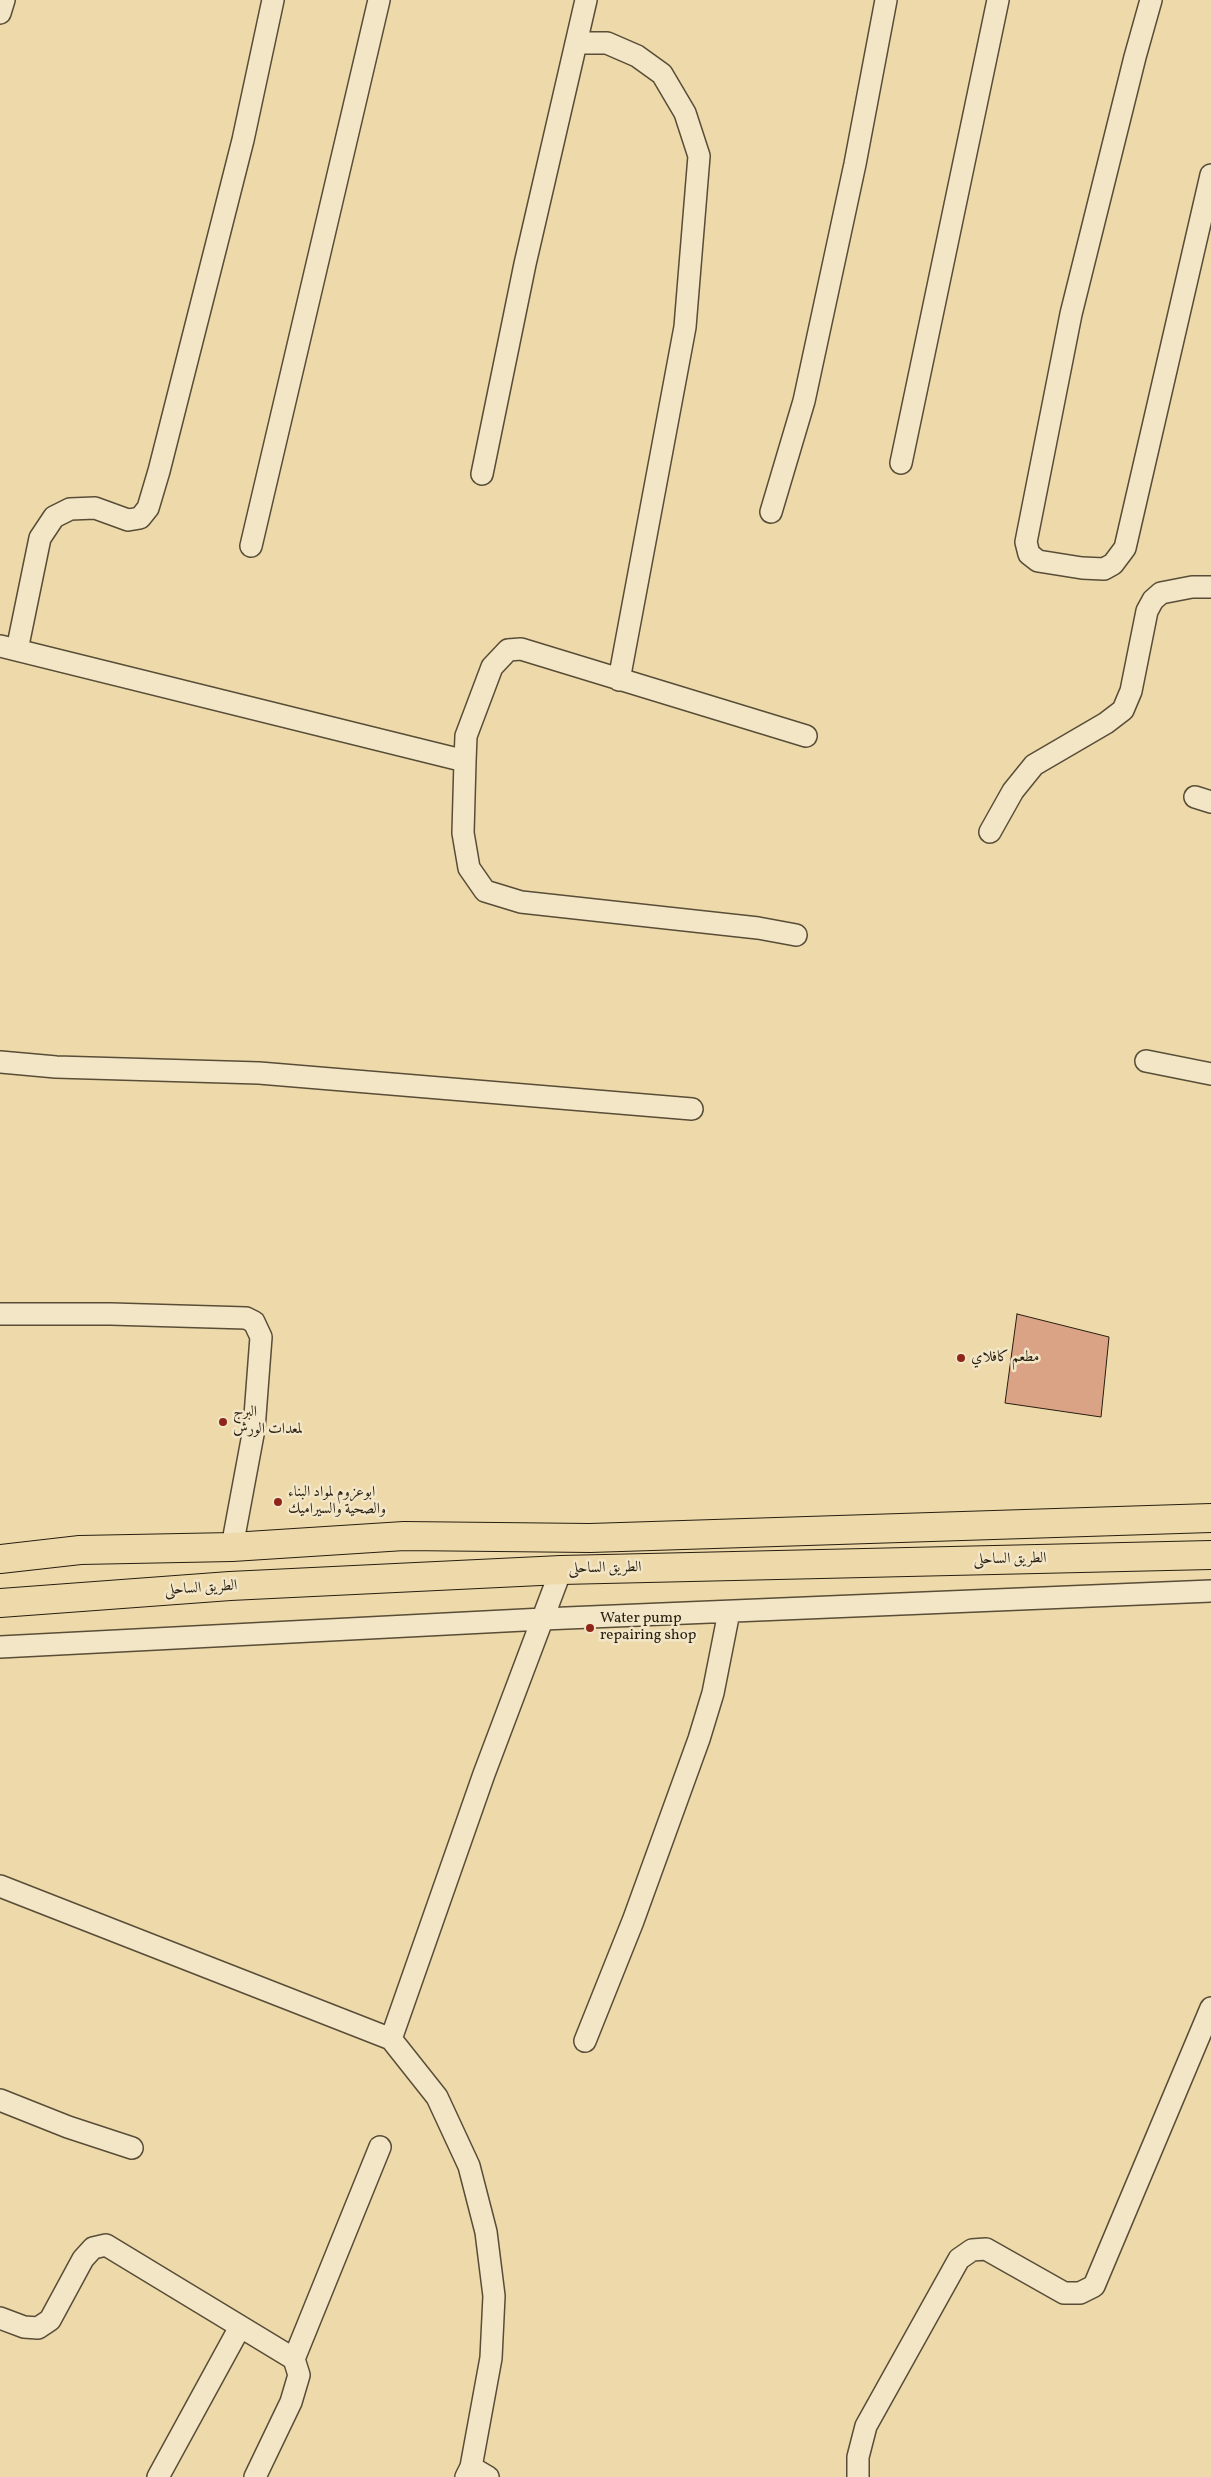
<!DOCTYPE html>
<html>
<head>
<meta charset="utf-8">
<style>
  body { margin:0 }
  canvas { display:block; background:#edd9a9 }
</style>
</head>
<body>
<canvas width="1211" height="2477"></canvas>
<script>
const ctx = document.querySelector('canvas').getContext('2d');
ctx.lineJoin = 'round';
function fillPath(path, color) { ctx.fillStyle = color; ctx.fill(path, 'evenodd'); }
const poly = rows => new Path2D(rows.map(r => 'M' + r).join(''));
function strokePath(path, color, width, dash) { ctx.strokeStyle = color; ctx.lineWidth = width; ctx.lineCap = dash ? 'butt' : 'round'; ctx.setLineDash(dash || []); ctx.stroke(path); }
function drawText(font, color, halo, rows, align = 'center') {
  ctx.font = font + ' Vollkorn,Amiri,serif'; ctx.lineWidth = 5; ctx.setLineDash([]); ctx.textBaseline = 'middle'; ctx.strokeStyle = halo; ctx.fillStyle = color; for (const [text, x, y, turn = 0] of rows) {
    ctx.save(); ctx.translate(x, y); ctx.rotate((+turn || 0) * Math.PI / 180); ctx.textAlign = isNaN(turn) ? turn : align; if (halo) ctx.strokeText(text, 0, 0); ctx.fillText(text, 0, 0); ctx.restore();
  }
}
const building = poly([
  [1017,1314,1109,1337,1101,1417,1005,1403,1017,1314]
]);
const street = poly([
  [1151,0,1135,57,1071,314,1026,542,1029,554,1038,561,1082,568,1104,569,1113,564,1125,548,1211,175],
  [0,13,4,0],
  [576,43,607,43,637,56,662,74,685,113,699,156,685,327,619,680],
  [901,463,998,0],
  [482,474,525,264,586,0],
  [771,512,804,401,855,164,886,0],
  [251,546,379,0],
  [0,646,465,761,463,833,469,868,485,891,521,902,758,928,796,935],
  [17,650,40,538,54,517,70,509,95,508,128,520,140,518,148,508,159,471,243,140,273,0],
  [465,761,466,736,492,667,508,650,521,649,806,736],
  [1195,797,1211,802],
  [990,832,1013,791,1034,765,1106,723,1123,710,1131,691,1147,611,1153,600,1161,593,1192,587,1211,587],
  [1146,1061,1211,1074],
  [0,1062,56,1067,259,1073,692,1109],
  [0,1314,111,1314,246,1318,254,1322,261,1337,254,1429,232,1547],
  [0,1647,543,1619,1211,1591],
  [0,1886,391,2039,437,2097,469,2166,486,2232,494,2296,491,2358,471,2467,466,2477],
  [391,2039,484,1774,561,1570],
  [585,2041,633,1921,699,1739,713,1693,729,1612],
  [0,2100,68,2127,132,2148],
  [0,2318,24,2327,38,2328,50,2320,83,2259,93,2248,106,2245,294,2359,299,2375,291,2402,255,2477],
  [294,2359,380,2147],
  [471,2467,488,2477],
  [158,2477,240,2327],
  [858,2477,858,2457,866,2426,959,2259,972,2250,986,2249,1064,2293,1080,2293,1094,2286,1211,2008]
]);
const highway = poly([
  [0,1559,80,1550,232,1547,404,1536,590,1538,1211,1518],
  [0,1603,230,1586,561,1570,1211,1555]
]);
const markers = [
  [961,1358,5,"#8f2418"],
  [223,1422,5,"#8f2418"],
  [278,1502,5,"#8f2418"],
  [590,1628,5,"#8f2418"]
];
const poiNames = [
  ["مطعم كافلاي",971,1358],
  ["البرج",233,1413],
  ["لمعدات الورش",233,1430],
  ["ابوعزوم لمواد البناء",288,1493],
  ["والصحية والسيراميك",288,1510],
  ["Water pump",600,1619],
  ["repairing shop",600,1636]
];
const streetNames = [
  ["الطريق الساحلى",1010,1560,-1],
  ["الطريق الساحلى",605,1569,-1],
  ["الطريق الساحلى",201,1589,-4]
];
fillPath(building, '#daa386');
strokePath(building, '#271e11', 1);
strokePath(street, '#584d37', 24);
strokePath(highway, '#271e11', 30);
strokePath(street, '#f3e6c7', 21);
strokePath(highway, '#edd9a9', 28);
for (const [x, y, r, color] of markers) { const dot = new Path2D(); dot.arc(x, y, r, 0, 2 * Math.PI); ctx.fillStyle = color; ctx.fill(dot); strokePath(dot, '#f3e6c7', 2); }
drawText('15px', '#271e11', '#f3e6c7', poiNames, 'left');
drawText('15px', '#271e11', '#f3e6c7', streetNames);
</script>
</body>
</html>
